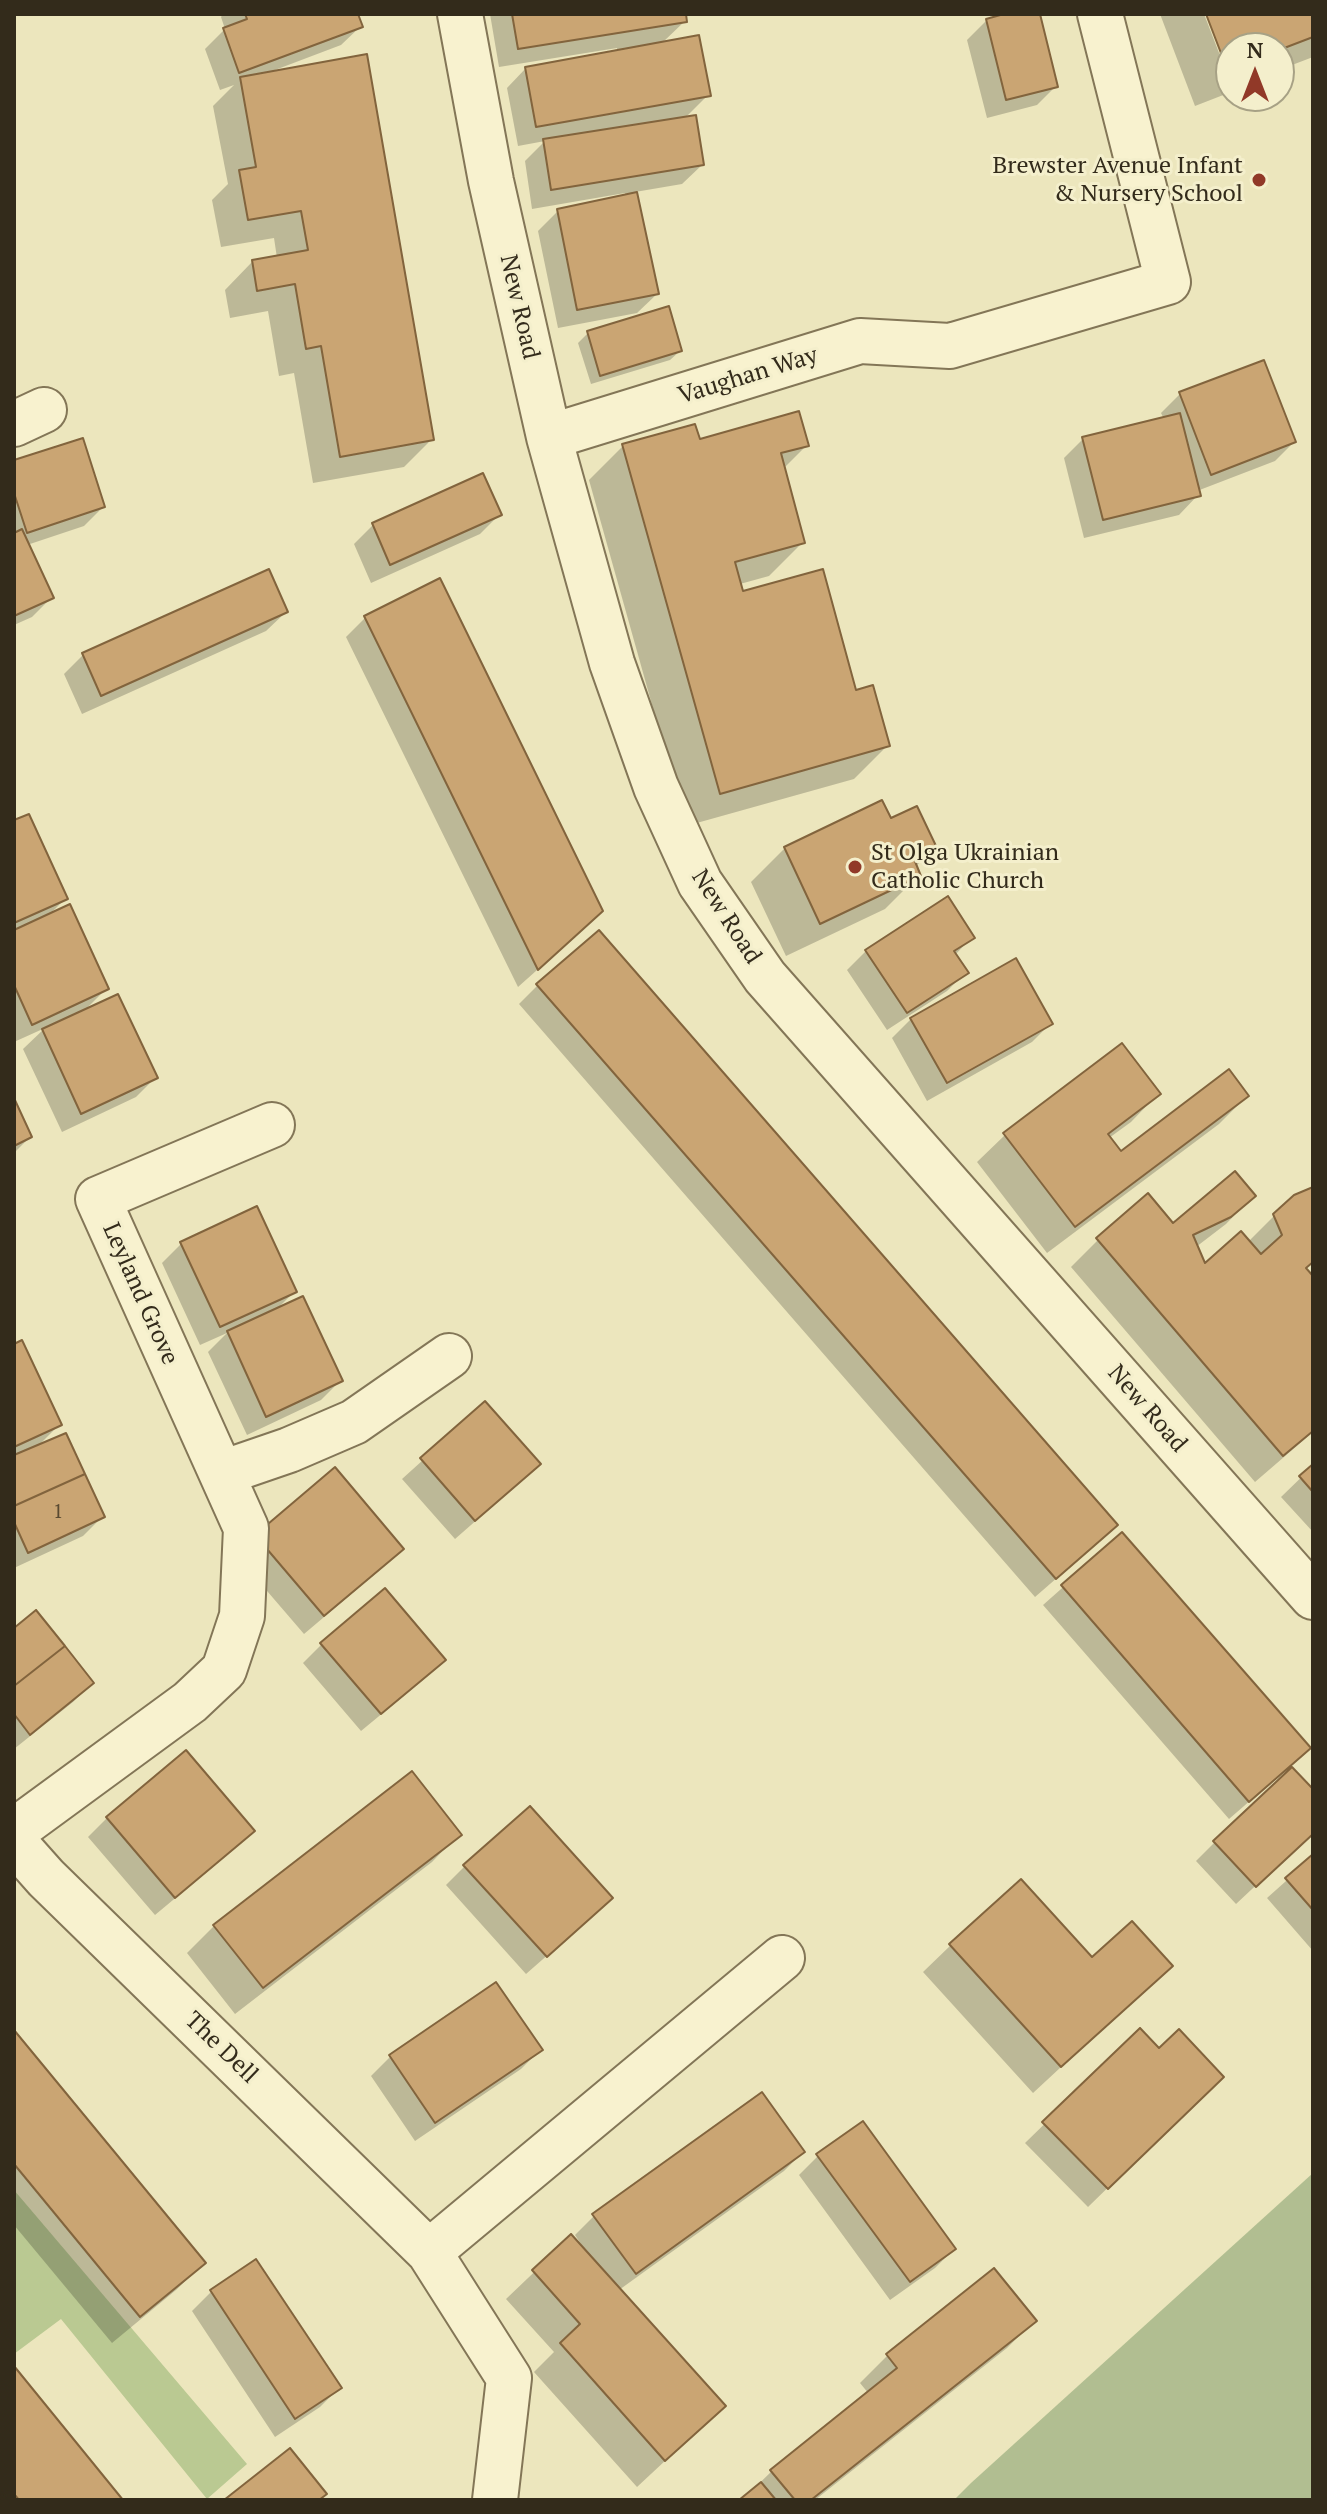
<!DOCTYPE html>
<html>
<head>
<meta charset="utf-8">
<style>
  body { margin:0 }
  #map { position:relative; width:1327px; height:2514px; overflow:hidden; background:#ece6bd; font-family:"PT Serif",serif }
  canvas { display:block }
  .frame { position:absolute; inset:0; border:16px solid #332b1b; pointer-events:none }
  .north { position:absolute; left:1215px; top:32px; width:80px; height:80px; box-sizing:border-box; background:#f4efcc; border:2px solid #a7a185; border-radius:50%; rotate:0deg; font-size:22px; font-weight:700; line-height:32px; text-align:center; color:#332b1b }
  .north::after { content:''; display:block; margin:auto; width:28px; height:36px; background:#913928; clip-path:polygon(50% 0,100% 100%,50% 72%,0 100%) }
</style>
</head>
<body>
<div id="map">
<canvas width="1327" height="2514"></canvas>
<div class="frame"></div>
<div class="north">N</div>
</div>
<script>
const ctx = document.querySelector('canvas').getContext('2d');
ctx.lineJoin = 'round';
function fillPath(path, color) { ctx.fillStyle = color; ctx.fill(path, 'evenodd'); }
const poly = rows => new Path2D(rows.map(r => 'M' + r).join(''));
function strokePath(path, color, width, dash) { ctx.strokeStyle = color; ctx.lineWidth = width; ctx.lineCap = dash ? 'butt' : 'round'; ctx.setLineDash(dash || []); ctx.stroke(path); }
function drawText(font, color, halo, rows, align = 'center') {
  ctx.font = font + ' "PT Serif",serif'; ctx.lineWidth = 6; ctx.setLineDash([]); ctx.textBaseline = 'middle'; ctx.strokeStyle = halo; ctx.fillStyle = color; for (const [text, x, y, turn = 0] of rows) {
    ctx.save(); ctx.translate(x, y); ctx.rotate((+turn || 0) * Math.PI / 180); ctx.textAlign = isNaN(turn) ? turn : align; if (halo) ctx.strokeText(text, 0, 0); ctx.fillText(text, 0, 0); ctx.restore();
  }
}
const green = poly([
  [14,2190,247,2464,207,2499,61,2319,14,2354]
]);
const cemetery = poly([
  [1313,2173,1313,2500,954,2500,971,2483]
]);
const shadow = poly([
  [223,14,356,14,361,26,341,45,275,70,432,439,404,467,313,483,294,373,279,376,268,311,230,318,225,290,252,262,277,258,274,238,221,247,212,200,228,184,213,106,234,85,220,90,205,49,225,29,221,17],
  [490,14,684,14,685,21,662,43,708,95,685,118,702,165,682,184,635,192,657,294,637,313,558,328,538,231,558,211,626,197,625,193,532,209,525,161,545,141,518,146,507,88,526,68,617,52,617,48,499,67],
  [1012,14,1038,14,1056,86,1037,105,987,118,967,40,987,20],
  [1160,14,1204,14,1231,84,1231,92,1195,106],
  [1208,14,1313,14,1313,57,1279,70,1279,48,1231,48,1231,73],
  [588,333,680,351,670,360,591,384,578,343],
  [1180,394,1294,442,1275,461,1197,491,1198,495,1179,515,1084,538,1064,458,1083,439,1164,419,1161,413],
  [698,442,806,446,783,469,803,542,769,576,740,584,742,593,855,692,888,745,854,779,686,826,589,480,623,446],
  [14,462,103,507,84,526,27,545,51,598,32,617,14,625],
  [499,515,480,534,371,583,354,544,373,525],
  [286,612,266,631,82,714,64,674,83,655],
  [365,618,582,930,518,987,346,637],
  [890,820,935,847,915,867,919,875,885,909,786,956,751,882,785,848],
  [14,823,66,898,49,915,107,988,84,1011,155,1078,136,1097,62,1132,23,1049,45,1028,14,1042],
  [972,937,955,955,966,972,947,991,887,1030,847,970,866,951],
  [538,985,1096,1544,1035,1597,519,1004],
  [911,1019,1051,1023,1032,1042,927,1101,892,1038],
  [1158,1094,1131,1122,1109,1138,1120,1154,1247,1096,1219,1124,1047,1253,977,1162,1005,1135],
  [14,1103,30,1137,14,1153],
  [1313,1189,1313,1261,1304,1269,1313,1279,1313,1432,1255,1482,1071,1267,1098,1240,1173,1226,1253,1196,1226,1224,1196,1247,1205,1267,1248,1242,1274,1216],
  [181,1244,294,1292,275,1311,340,1381,321,1400,247,1435,208,1352,227,1333,200,1345,162,1263],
  [14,1346,59,1425,36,1448,102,1517,83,1536,14,1568],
  [485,1404,519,1483,455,1539,402,1479],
  [1313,1466,1313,1532,1281,1497],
  [1122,1535,1289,1767,1229,1819,1043,1605],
  [257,1536,401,1549,382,1568,304,1634,237,1556],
  [14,1630,92,1683,73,1702,14,1749],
  [322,1644,444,1660,424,1679,361,1731,303,1663],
  [1313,1791,1313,1832,1236,1904,1196,1861,1215,1842],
  [107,1818,233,1850,155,1915,88,1837],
  [459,1834,432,1862,235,2014,187,1953,214,1926],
  [1313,1857,1313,1951,1267,1898],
  [465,1866,591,1917,526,1974,446,1885],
  [951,1945,1091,1959,1170,1966,1033,2093,923,1972],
  [1140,2031,1202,2096,1088,2207,1025,2143],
  [14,2033,204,2263,176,2290,112,2343,14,2225],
  [540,2050,521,2069,415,2141,371,2076,390,2057],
  [803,2152,784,2171,619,2290,724,2406,637,2487,534,2372,554,2352,506,2299,571,2237,579,2245,581,2244,575,2235,594,2216],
  [818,2156,954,2249,935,2268,890,2300,799,2175],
  [994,2271,1034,2321,1007,2348,815,2500,742,2500,772,2471,869,2394,860,2383,887,2356],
  [211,2292,339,2388,320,2407,275,2437,192,2311]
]);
const building = poly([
  [245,14,358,14,363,27,239,73,223,28,247,19,245,14],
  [512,14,686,14,687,22,518,49,512,14],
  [1004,14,1040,14,1058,87,1006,100,986,19,1004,14],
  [1206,14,1313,14,1313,37,1279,50,1279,48,1231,48,1231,73,1229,74,1206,14],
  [699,35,711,96,536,127,525,67,699,35],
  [367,54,434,440,340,457,321,346,306,349,295,284,257,291,252,260,308,250,301,211,248,220,239,170,256,167,240,77,367,54],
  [696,115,704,165,551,190,543,139,696,115],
  [637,192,659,294,577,310,557,209,637,192],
  [669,306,682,351,600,376,587,331,669,306],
  [1264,360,1296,442,1211,475,1179,392,1264,360],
  [799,411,809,446,781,453,805,543,735,562,743,591,823,569,856,690,873,685,890,746,720,794,622,444,695,424,700,439,799,411],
  [1180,413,1201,496,1103,520,1082,437,1180,413],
  [83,438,105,507,27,533,14,493,14,460,83,438],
  [483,473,502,515,390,565,372,523,483,473],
  [22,529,54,598,14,616,14,533,22,529],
  [269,569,288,612,101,696,82,653,269,569],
  [440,578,603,911,538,970,364,616,440,578],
  [882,800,891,818,917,806,937,848,914,859,921,876,820,924,784,847,882,800],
  [29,814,68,899,14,923,14,820,29,814],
  [948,896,975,938,954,951,969,973,907,1013,865,950,948,896],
  [70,904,109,989,32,1025,14,985,14,930,70,904],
  [599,930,1118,1525,1056,1579,536,984,599,930],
  [1016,958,1053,1024,947,1083,910,1018,1016,958],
  [118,994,158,1078,81,1114,42,1029,118,994],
  [1122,1043,1161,1094,1108,1134,1121,1151,1229,1069,1249,1096,1075,1227,1003,1133,1122,1043],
  [14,1098,32,1137,14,1146,14,1098],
  [1235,1171,1256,1196,1231,1217,1193,1235,1205,1263,1241,1231,1261,1254,1282,1235,1273,1214,1294,1195,1313,1187,1313,1262,1306,1268,1313,1276,1313,1431,1283,1456,1096,1238,1148,1193,1173,1223,1235,1171],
  [257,1206,297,1292,220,1327,180,1242,257,1206],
  [303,1296,343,1381,266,1417,227,1331,303,1296],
  [22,1340,62,1425,14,1447,14,1344,22,1340],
  [485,1401,541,1464,475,1521,420,1458,485,1401],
  [66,1433,85,1474,14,1506,14,1455,66,1433],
  [1313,1464,1313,1492,1299,1476,1313,1464],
  [335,1467,404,1549,324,1616,255,1535,335,1467],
  [85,1474,105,1517,28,1553,14,1522,14,1506,85,1474],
  [1122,1532,1311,1748,1249,1802,1061,1585,1122,1532],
  [385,1588,446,1660,381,1714,320,1643,385,1588],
  [36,1610,65,1646,14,1686,14,1628,36,1610],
  [65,1646,94,1683,30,1735,14,1714,14,1686,65,1646],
  [186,1750,255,1831,175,1898,106,1817,186,1750],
  [1292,1767,1313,1789,1313,1834,1256,1887,1213,1841,1292,1767],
  [412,1771,462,1835,263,1988,213,1925,412,1771],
  [530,1806,613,1898,547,1957,463,1865,530,1806],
  [1313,1854,1313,1910,1285,1878,1313,1854],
  [1021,1879,1092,1957,1132,1921,1173,1966,1061,2067,949,1944,1021,1879],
  [496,1982,543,2050,435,2123,389,2055,496,1982],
  [1140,2028,1159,2048,1179,2029,1224,2077,1108,2189,1042,2122,1140,2028],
  [14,2030,206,2263,140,2317,14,2164,14,2030],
  [762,2092,805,2152,636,2274,592,2214,762,2092],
  [863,2121,956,2249,910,2282,816,2154,863,2121],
  [571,2234,726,2406,665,2461,560,2343,580,2324,532,2270,571,2234],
  [256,2259,342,2388,295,2419,210,2290,256,2259],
  [994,2268,1037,2321,811,2500,795,2500,770,2470,897,2368,886,2354,994,2268],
  [14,2366,123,2500,19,2500,14,2494,14,2366],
  [290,2448,327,2494,319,2500,224,2500,290,2448],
  [761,2482,776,2500,739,2500,761,2482]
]);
const minor = poly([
  [460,14,491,181,549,437,612,663,656,787,700,883,765,977,1313,1597],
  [14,424,44,410],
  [549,437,860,341,950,346,1168,282,1100,14],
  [222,1473,289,1450,354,1422,449,1356],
  [14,1831,190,1702,224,1670,242,1616,246,1528,98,1199,272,1125],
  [14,1842,46,1878,429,2252,509,2378,495,2500],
  [429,2252,782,1958]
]);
const markers = [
  [1259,180,8,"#913928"],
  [855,867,8,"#913928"]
];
const numberNames = [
  ["1",58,1512]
];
const poiNames = [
  ["Brewster Avenue Infant",1243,166],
  ["& Nursery School",1243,194],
  ["St Olga Ukrainian",871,853,"left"],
  ["Catholic Church",871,881,"left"]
];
const streetNames = [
  ["New Road",519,307,77],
  ["Vaughan Way",748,376,-17],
  ["New Road",726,917,57],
  ["Leyland Grove",140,1294,66],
  ["New Road",1147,1409,49],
  ["The Dell",221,2048,44]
];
fillPath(green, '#bac992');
fillPath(cemetery, '#b1be91');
fillPath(shadow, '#0003');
fillPath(building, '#caa573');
strokePath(building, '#82643d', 2);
strokePath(minor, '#837657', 48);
strokePath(minor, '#f8f2cf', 44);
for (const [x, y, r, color] of markers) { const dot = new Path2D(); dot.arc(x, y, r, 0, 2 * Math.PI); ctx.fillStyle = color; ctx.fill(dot); strokePath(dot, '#f4efcc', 3); }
drawText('20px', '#594a31', null, numberNames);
drawText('24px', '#332b1b', '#f4efcc', poiNames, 'right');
drawText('24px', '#332b1b', '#f4efcc', streetNames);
</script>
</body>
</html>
